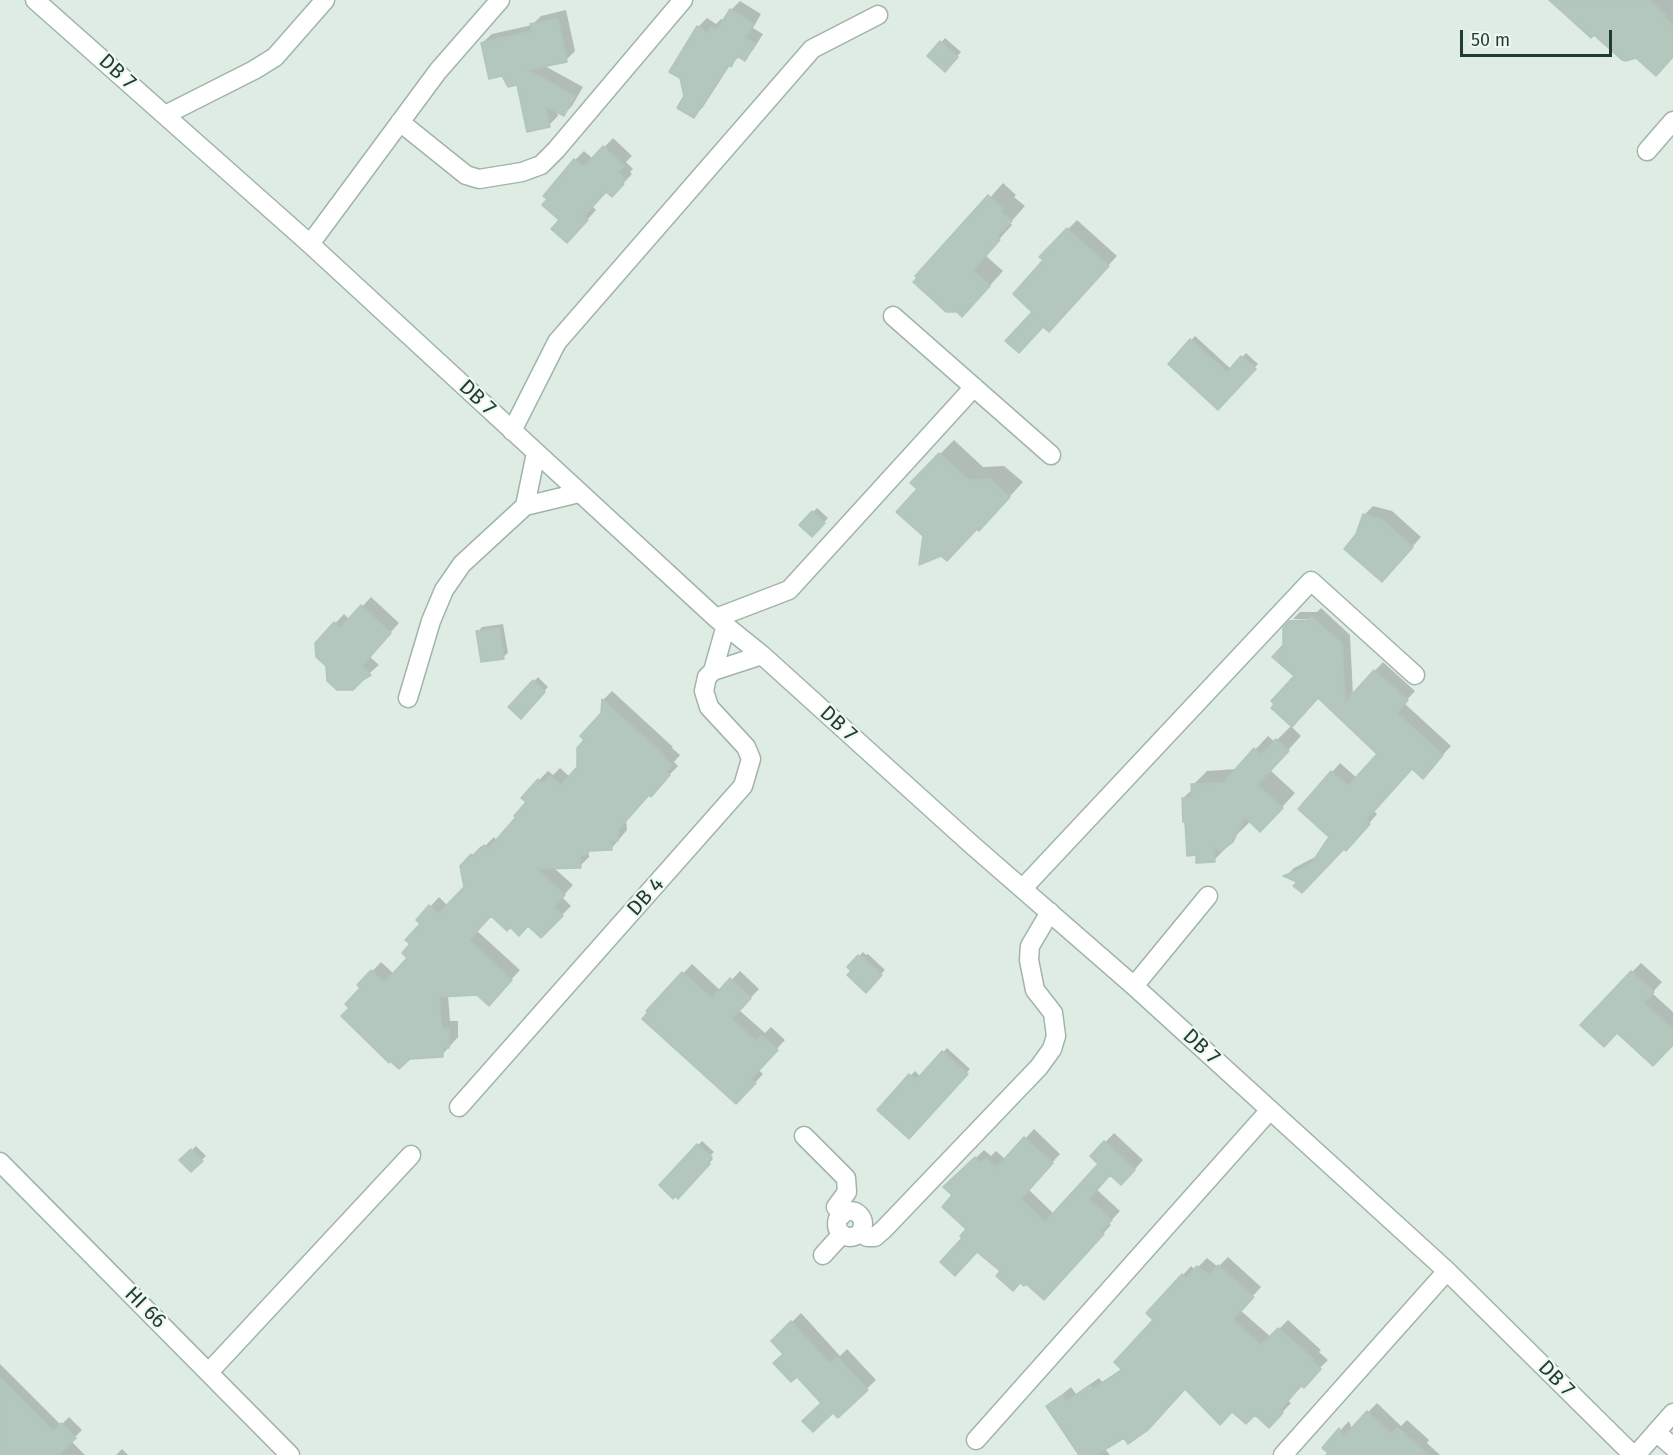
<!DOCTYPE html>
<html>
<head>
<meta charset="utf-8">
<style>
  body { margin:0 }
  #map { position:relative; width:1673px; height:1455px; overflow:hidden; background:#dfece4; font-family:"Fira Sans",sans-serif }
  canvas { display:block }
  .scale { position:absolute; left:1460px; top:30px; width:152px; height:27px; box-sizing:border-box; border:3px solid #1e3d2f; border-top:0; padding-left:8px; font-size:18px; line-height:21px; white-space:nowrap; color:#1e3d2f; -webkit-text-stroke:4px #eff8f2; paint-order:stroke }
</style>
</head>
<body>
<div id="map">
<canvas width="1673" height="1455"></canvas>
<div class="scale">50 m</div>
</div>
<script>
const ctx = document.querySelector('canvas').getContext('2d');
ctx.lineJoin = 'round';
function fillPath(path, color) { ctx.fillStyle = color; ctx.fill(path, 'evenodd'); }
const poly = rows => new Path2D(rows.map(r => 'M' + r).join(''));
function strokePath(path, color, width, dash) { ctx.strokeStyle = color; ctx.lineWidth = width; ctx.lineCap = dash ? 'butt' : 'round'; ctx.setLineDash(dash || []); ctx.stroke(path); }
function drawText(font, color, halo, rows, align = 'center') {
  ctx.font = font + ' "Fira Sans",sans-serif'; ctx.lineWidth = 4.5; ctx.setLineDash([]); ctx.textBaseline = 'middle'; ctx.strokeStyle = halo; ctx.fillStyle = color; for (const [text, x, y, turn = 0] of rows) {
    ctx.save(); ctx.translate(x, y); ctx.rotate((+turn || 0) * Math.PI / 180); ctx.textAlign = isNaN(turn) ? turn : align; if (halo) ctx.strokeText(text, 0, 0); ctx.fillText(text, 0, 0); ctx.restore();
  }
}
const shadow = poly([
  [1566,0,1673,0,1673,56],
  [740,1,761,14,753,28,763,34,753,50,744,59,740,56,730,65,703,107,694,116,686,96,698,27,707,18,716,24,721,19,724,21,731,10],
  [566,10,575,51,566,60,543,65,583,87,572,106,563,115,557,111,558,116,549,125,518,83,482,43,492,34,532,25,541,16],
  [945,38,961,52,945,70,929,56],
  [613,138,632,156,626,162,633,169,630,172,632,174,621,186,607,190,592,206,596,210,576,232,561,220,575,160,584,151,593,159],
  [1003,183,1016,195,1014,197,1025,206,1010,223,1012,225,985,255,1003,271,976,301,919,278],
  [1077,220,1117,256,1058,321,1034,312,1045,260,1041,257],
  [1195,336,1231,369,1246,353,1258,364,1218,408,1170,364],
  [954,440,983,467,1004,466,1023,482,993,515,924,535,919,489,912,482],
  [1373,506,1392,511,1421,537,1391,571,1357,535,1364,515],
  [817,508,828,518,812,535,801,525],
  [371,597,399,623,369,656,379,665,364,678,327,665,317,643,344,614,350,620],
  [1321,608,1350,635,1353,695,1383,662,1415,691,1404,703,1451,746,1431,768,1413,767,1374,811,1377,814,1355,840,1299,881,1286,876,1294,868,1317,856,1331,836,1300,809,1340,763,1357,778,1379,754,1319,697,1291,726,1301,736,1270,770,1295,793,1274,816,1251,821,1228,843,1228,846,1214,860,1183,798,1193,789,1193,785,1207,771,1237,769,1268,736,1275,742,1292,725,1296,676,1314,622,1314,619,1293,619,1300,612,1317,612],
  [503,624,508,653,503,657,478,632,482,627],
  [538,677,548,687,521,717,511,707],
  [612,691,673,747,672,748,680,755,674,762,678,766,626,819,627,830,611,849,591,850,589,852,589,857,580,866,553,867,573,885,562,897,571,906,541,936,529,924,510,925,491,915,477,931,520,970,489,1004,478,993,448,995,450,1021,458,1021,458,1037,442,1055,351,1008,362,988,359,985,381,962,394,974,409,958,412,944,422,924,418,920,439,897,448,906,465,887,462,866,481,846,483,848,494,837,497,841,528,802,539,780,548,771,553,775,560,768,570,777,579,767,602,713,603,700],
  [863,952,866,955,868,954,885,970,866,991,849,967],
  [1641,963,1662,982,1652,993,1673,1012,1673,1043,1617,1031,1632,972],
  [692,964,721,991,740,971,759,989,739,1010,765,1033,771,1027,785,1040,758,1069,763,1074,745,1094,648,1011],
  [947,1048,970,1069,909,1137,879,1110,915,1071,921,1077],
  [1034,1129,1060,1154,1028,1189,1054,1214,1100,1164,1092,1156,1114,1133,1143,1160,1130,1175,1111,1174,1096,1189,1120,1211,1109,1223,1111,1225,1052,1289,1026,1282,1002,1271,964,1238,969,1229,954,1195,946,1187,984,1150,991,1156,996,1151,1006,1160],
  [702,1141,714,1152,710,1156,713,1159,678,1197,661,1185],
  [196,1146,206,1156,191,1170,182,1160],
  [1228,1257,1261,1287,1240,1310,1271,1337,1288,1320,1321,1350,1319,1352,1328,1360,1287,1400,1291,1403,1277,1418,1232,1410,1185,1387,1124,1436,1105,1449,1110,1455,1081,1455,1048,1406,1071,1387,1076,1394,1099,1378,1102,1382,1123,1368,1155,1320,1148,1313,1183,1275,1191,1266,1195,1270,1207,1258,1218,1267],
  [801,1313,840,1356,847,1349,876,1380,838,1416,823,1402,773,1341],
  [0,1364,61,1425,69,1417,82,1430,71,1441,85,1455,0,1455],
  [1377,1403,1401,1426,1407,1420,1429,1440,1427,1443,1440,1455,1333,1455,1324,1448,1349,1421,1352,1429],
  [122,1449,128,1455,116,1455]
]);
const building = poly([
  [1549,0,1649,0,1666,15,1664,17,1673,25,1673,57,1656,76,1636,58,1626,61,1622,60,1594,35,1591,38,1549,0],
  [730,9,754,24,745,38,755,44,745,61,737,56,731,67,728,65,694,118,677,108,684,96,680,78,669,72,697,26,707,33,711,27,717,30,730,9],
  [558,18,567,62,528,70,575,96,564,116,545,106,550,127,527,132,517,85,508,87,502,76,489,79,481,43,532,31,530,24,558,18],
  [940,41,958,57,945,72,927,56,940,41],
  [603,146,624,166,618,172,625,179,622,182,624,184,612,197,606,192,584,216,588,220,567,243,551,229,559,220,542,205,547,199,543,196,574,159,584,167,603,146],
  [988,195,1003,209,1001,212,1012,221,997,237,1000,240,973,270,990,286,962,317,957,312,946,312,913,282,917,278,915,276,988,195],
  [1067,228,1109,266,1049,332,1043,327,1019,353,1005,341,1032,312,1013,294,1043,260,1039,257,1067,228],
  [1190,339,1227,372,1241,356,1256,369,1218,410,1168,364,1190,339],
  [939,453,969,480,990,479,1010,497,979,531,977,529,947,561,941,556,919,565,923,536,896,512,917,489,910,483,939,453],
  [812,511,825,523,812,537,799,525,812,511],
  [1363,514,1383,520,1413,547,1382,582,1344,549,1356,534,1363,514],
  [361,605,391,633,362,666,371,675,363,680,353,690,337,690,327,681,326,666,316,657,315,643,334,622,340,628,361,605],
  [1311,616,1342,644,1345,702,1374,670,1408,700,1397,713,1443,755,1423,779,1412,769,1366,820,1370,824,1346,851,1344,849,1302,893,1293,886,1297,882,1283,876,1301,869,1313,861,1329,837,1298,809,1331,771,1348,786,1377,754,1318,698,1292,727,1271,708,1274,704,1271,701,1294,676,1272,657,1283,645,1283,628,1289,621,1307,620,1311,616],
  [499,628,504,659,481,662,476,631,499,628],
  [533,680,545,692,521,719,508,707,533,680],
  [602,699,665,756,664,758,672,765,666,772,670,775,651,797,649,795,618,830,618,841,611,841,612,850,588,851,588,855,580,855,581,868,537,869,565,895,554,907,563,916,541,938,528,926,519,936,510,927,507,931,491,916,469,940,512,980,489,1006,477,995,439,997,442,1029,449,1029,449,1048,443,1048,443,1057,410,1059,399,1069,390,1061,389,1063,341,1016,349,1008,345,1004,360,988,357,985,371,970,384,983,407,958,402,953,410,944,405,940,420,924,416,920,429,905,438,914,464,887,460,866,471,854,474,856,484,845,488,849,516,817,514,816,526,802,521,798,538,779,543,783,550,776,561,785,577,767,577,748,584,740,580,736,601,713,602,699],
  [1276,739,1289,751,1257,785,1283,808,1260,832,1245,817,1233,842,1221,851,1214,848,1215,862,1196,863,1196,855,1187,856,1185,822,1183,822,1182,798,1192,797,1191,784,1223,783,1254,748,1261,755,1276,739],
  [858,955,861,958,863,957,882,975,866,993,847,975,851,971,847,967,858,955],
  [1631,971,1654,992,1644,1003,1673,1029,1673,1045,1653,1066,1617,1033,1604,1047,1580,1025,1631,971],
  [682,972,712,998,730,978,751,998,732,1019,756,1041,761,1035,778,1050,751,1079,756,1083,736,1104,642,1019,648,1012,646,1011,682,972],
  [942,1051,968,1074,909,1139,877,1110,909,1074,916,1080,942,1051],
  [1024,1137,1053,1163,1021,1199,1045,1222,1098,1164,1090,1156,1104,1141,1135,1170,1121,1185,1110,1175,1089,1199,1112,1220,1101,1232,1104,1234,1044,1300,1026,1284,1024,1286,1020,1283,1013,1291,996,1276,1000,1271,977,1252,955,1276,940,1262,962,1238,960,1236,966,1229,942,1207,952,1195,943,1187,975,1157,981,1163,986,1158,996,1168,1024,1137],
  [697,1144,712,1157,708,1161,710,1164,678,1199,675,1196,673,1199,659,1185,697,1144],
  [191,1149,203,1161,191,1172,179,1160,191,1149],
  [1218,1265,1254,1297,1233,1320,1261,1345,1278,1328,1314,1359,1312,1361,1321,1369,1304,1388,1301,1386,1280,1410,1283,1413,1269,1428,1255,1415,1246,1424,1232,1412,1220,1425,1185,1389,1148,1430,1128,1444,1124,1438,1096,1455,1079,1455,1046,1406,1062,1395,1067,1401,1090,1385,1093,1389,1122,1370,1114,1362,1153,1320,1146,1313,1182,1274,1186,1278,1197,1266,1209,1275,1218,1265],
  [791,1321,830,1364,837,1357,868,1390,838,1418,833,1413,813,1432,802,1421,821,1403,797,1377,791,1382,773,1363,783,1354,771,1341,791,1321],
  [0,1378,53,1431,61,1423,76,1438,59,1455,0,1455,0,1378],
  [1367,1411,1391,1434,1397,1427,1428,1455,1326,1455,1328,1453,1322,1448,1339,1428,1343,1437,1367,1411]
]);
const minor = poly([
  [35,0,310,244,716,618,762,655,971,844,1134,986,1447,1271,1633,1455],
  [165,115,254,70,275,57,325,0],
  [400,122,466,175,479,179,522,172,541,165,556,150,683,0],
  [1647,151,1673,121],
  [310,244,438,71,500,0],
  [893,316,1051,455],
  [512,431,557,342,812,49,878,15],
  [525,506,536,453],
  [716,618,789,590,974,387],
  [713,671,762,655],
  [408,698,431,621,444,590,462,564,525,506,579,493],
  [1023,888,1311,581,1415,675],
  [1134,986,1208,896],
  [459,1107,743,786,751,759,746,747,709,707,704,691,707,677,713,671,726,625],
  [804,1136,846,1178,847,1192,836,1207,842,1215],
  [0,1162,290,1455],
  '837 1224a13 13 0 1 1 26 0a13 13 0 1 1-26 0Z',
  [861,1232,867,1237,875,1237,884,1229,1039,1067,1052,1049,1056,1036,1053,1013,1035,990,1029,960,1030,946,1050,912],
  [823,1255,842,1234],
  [209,1372,411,1155],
  [1656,1432,1673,1447],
  [976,1440,1270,1110],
  [1283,1455,1447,1271],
  [1636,1455,1673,1413]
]);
const streetNames = [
  ["DB 7",117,72,42],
  ["DB 7",477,398,43],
  ["DB 7",838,724,42],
  ["DB 4",646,897,-48],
  ["DB 7",1201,1047,42],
  ["HI 66",145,1308,45],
  ["DB 7",1556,1379,45]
];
fillPath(shadow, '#0003');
fillPath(building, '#b4c7bc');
strokePath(building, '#b1c6b9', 1.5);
strokePath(minor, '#a1b4aa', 21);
strokePath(minor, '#fff', 18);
drawText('21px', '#1e3d2f', '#eff8f2', streetNames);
</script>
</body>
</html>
